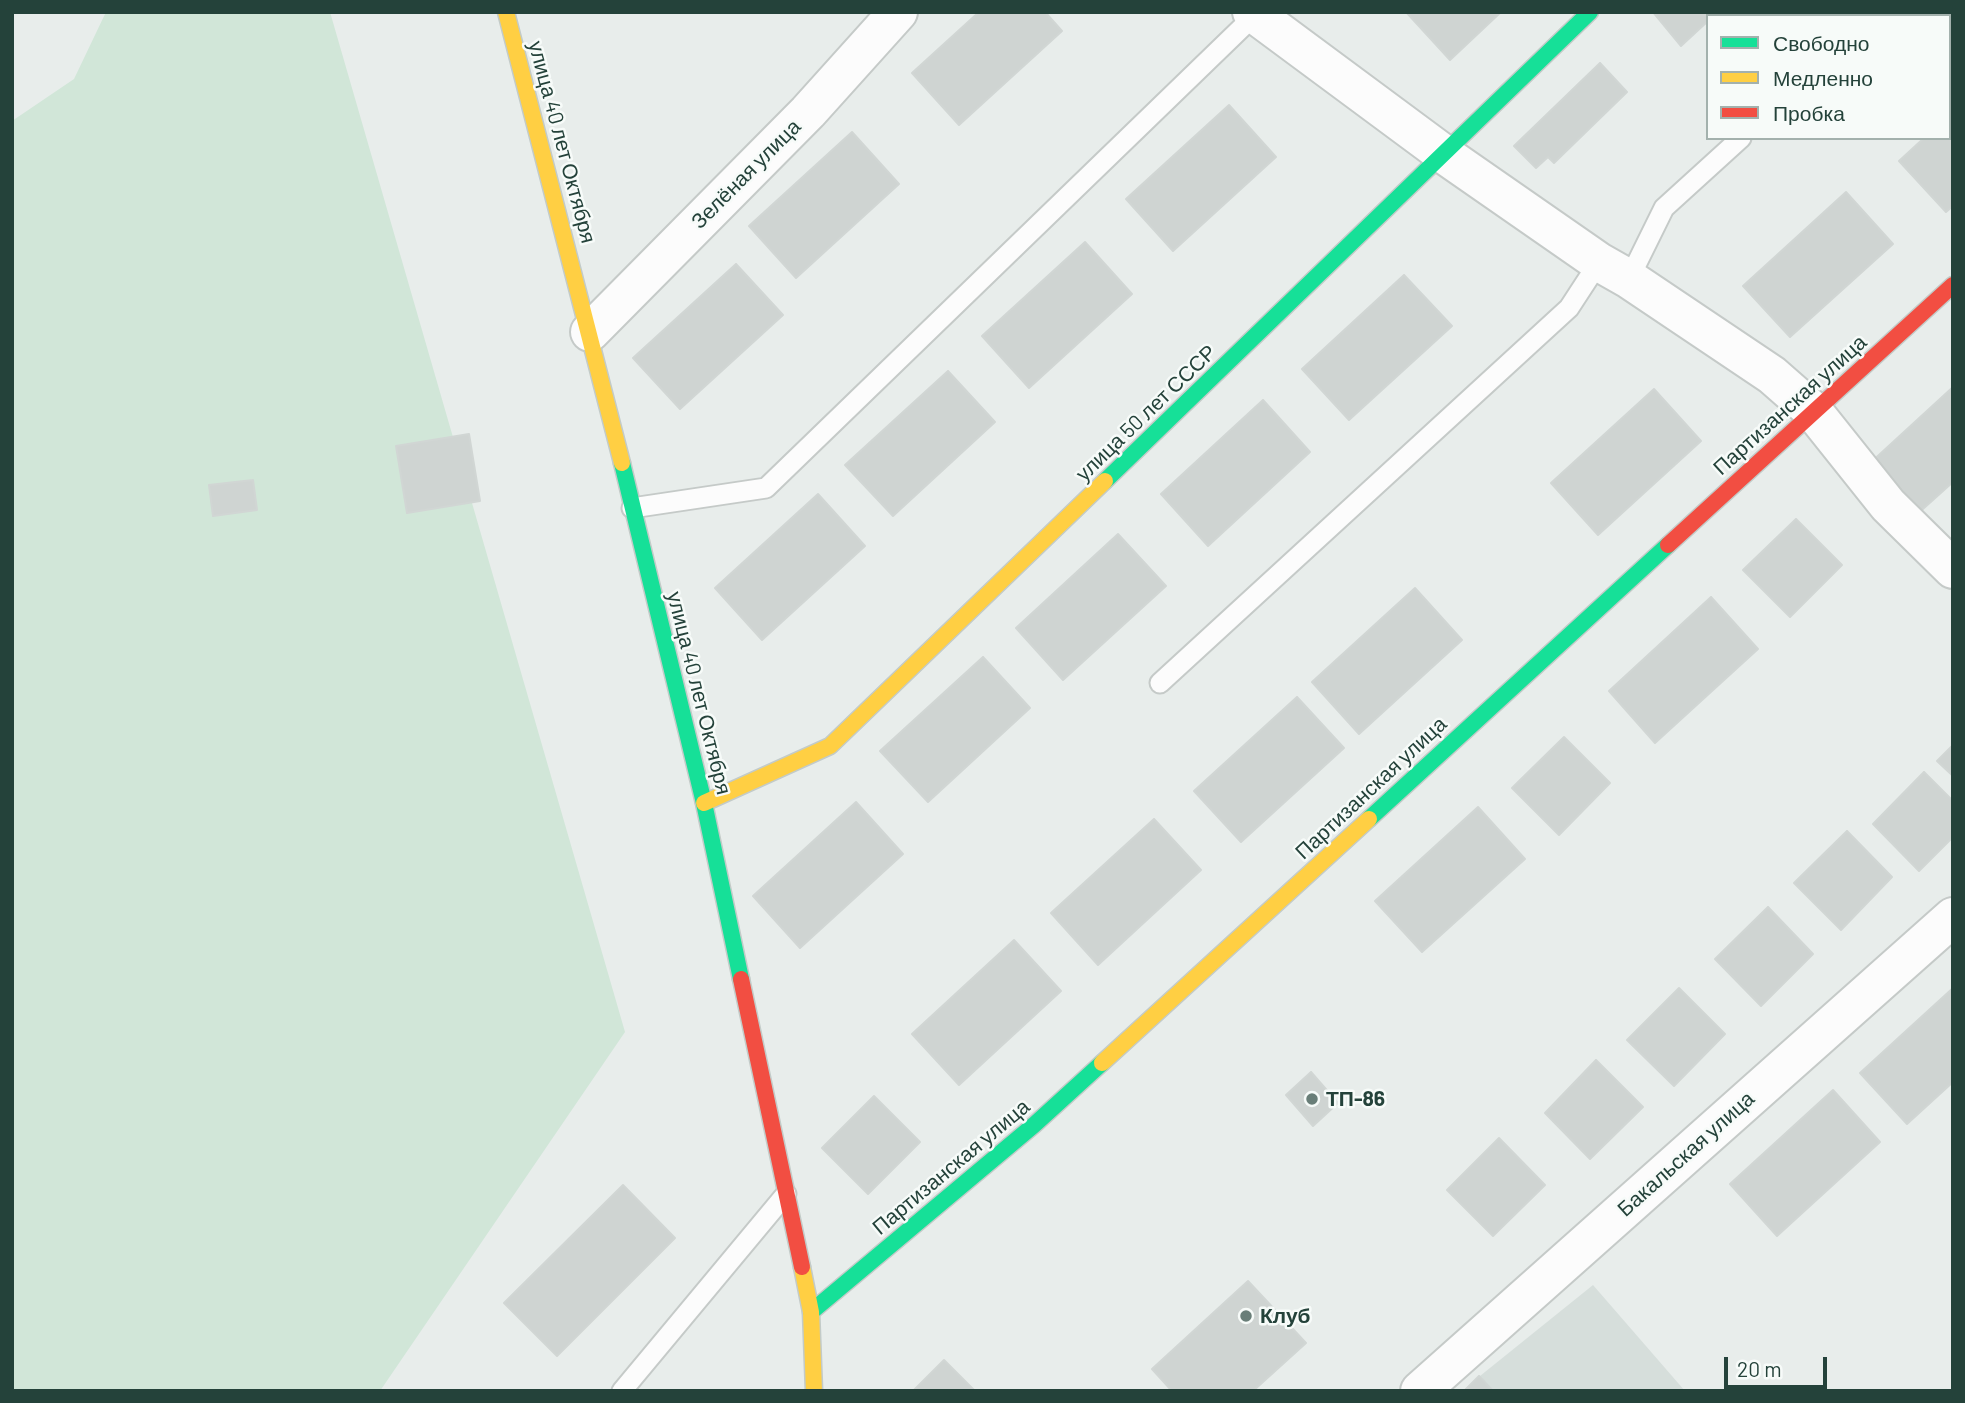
<!DOCTYPE html>
<html>
<head>
<meta charset="utf-8">
<style>
  body { margin:0 }
  #map { position:relative; width:1965px; height:1403px; overflow:hidden; background:#e8edeb; font-family:Barlow,sans-serif }
  canvas { display:block }
  .frame { position:absolute; inset:0; border:14px solid #24423a; pointer-events:none }
  .legend { position:absolute; left:1706px; top:14px; width:245px; height:126px; box-sizing:border-box; background:#f7fbf9; border:2px solid #a3b1ad; margin:0; padding:9px 12px; list-style:none; font-size:21px; color:#24423a }
  .legend li { display:flex; align-items:center; gap:14px; height:35px }
  .legend b { width:35px; border:2px solid #a3b1ad }
  .scale { position:absolute; left:1724px; top:1357px; width:103px; height:32px; box-sizing:border-box; border:4px solid #24423a; border-top:0; padding-left:9px; font-size:21px; line-height:24px; white-space:nowrap; color:#24423a; -webkit-text-stroke:5px #f7fbf9; paint-order:stroke }
</style>
</head>
<body>
<div id="map">
<canvas width="1965" height="1403"></canvas>
<div class="frame"></div>
<ul class="legend">
<li><b style="height:9px;background:#16e098"></b>Свободно</li>
<li><b style="height:9px;background:#ffcf43"></b>Медленно</li>
<li><b style="height:9px;background:#f24e42"></b>Пробка</li>
</ul>
<div class="scale">20 m</div>
</div>
<script>
const ctx = document.querySelector('canvas').getContext('2d');
ctx.lineJoin = 'round';
function fillPath(path, color) { ctx.fillStyle = color; ctx.fill(path, 'evenodd'); }
const poly = rows => new Path2D(rows.map(r => 'M' + r).join(''));
function strokePath(path, color, width, dash) { ctx.strokeStyle = color; ctx.lineWidth = width; ctx.lineCap = dash ? 'butt' : 'round'; ctx.setLineDash(dash || []); ctx.stroke(path); }
function drawText(font, color, halo, rows, align = 'center') {
  ctx.font = font + ' Barlow,sans-serif'; ctx.lineWidth = 5; ctx.setLineDash([]); ctx.textBaseline = 'middle'; ctx.strokeStyle = halo; ctx.fillStyle = color; for (const [text, x, y, turn = 0] of rows) {
    ctx.save(); ctx.translate(x, y); ctx.rotate((+turn || 0) * Math.PI / 180); ctx.textAlign = isNaN(turn) ? turn : align; if (halo) ctx.strokeText(text, 0, 0); ctx.fillText(text, 0, 0); ctx.restore();
  }
}
const built = poly([
  [1593,1285,1685,1391,1464,1391,1480,1376]
]);
const green = poly([
  [106,12,330,12,625,1032,380,1391,12,1391,12,121,74,79]
]);
const building = poly([
  [979,12,1045,12,1062,31,959,125,912,73,979,12],
  [1406,12,1501,12,1450,60,1406,12],
  [1653,12,1718,12,1708,16,1708,21,1681,46,1653,12],
  [1600,63,1627,92,1554,163,1548,157,1536,168,1514,146,1600,63],
  [1229,105,1276,157,1173,251,1126,199,1229,105],
  [1953,112,1953,206,1946,212,1899,161,1924,138,1949,138,1949,115,1953,112],
  [852,132,899,184,796,278,749,226,852,132],
  [1846,192,1893,244,1790,337,1743,286,1846,192],
  [1085,242,1132,294,1029,388,982,336,1085,242],
  [736,264,783,315,680,409,633,358,736,264],
  [1404,275,1452,326,1349,420,1302,369,1404,275],
  [948,371,995,422,893,516,845,465,948,371],
  [1953,387,1953,482,1914,517,1868,465,1953,387],
  [1654,389,1701,441,1598,535,1551,483,1654,389],
  [1263,400,1310,452,1208,546,1161,494,1263,400],
  [469,434,480,501,407,513,396,446,469,434],
  [253,480,257,510,213,516,209,485,253,480],
  [818,494,865,546,762,640,715,588,818,494],
  [1796,519,1842,565,1790,617,1743,570,1796,519],
  [1118,534,1166,586,1063,680,1016,628,1118,534],
  [1415,588,1462,640,1359,734,1312,682,1415,588],
  [1711,597,1758,649,1655,743,1609,691,1711,597],
  [983,657,1030,708,928,802,880,751,983,657],
  [1297,697,1344,748,1241,842,1194,791,1297,697],
  [1564,737,1610,783,1559,835,1512,788,1564,737],
  [1953,745,1953,776,1937,761,1953,745],
  [1924,772,1953,801,1953,837,1919,871,1873,824,1924,772],
  [856,802,903,854,800,948,753,896,856,802],
  [1478,807,1525,859,1422,952,1375,901,1478,807],
  [1154,819,1201,870,1098,965,1051,913,1154,819],
  [1847,831,1892,877,1841,930,1794,883,1847,831],
  [1768,907,1813,954,1761,1006,1715,959,1768,907],
  [1014,940,1061,991,959,1085,912,1034,1014,940],
  [1679,988,1725,1034,1674,1086,1627,1040,1679,988],
  [1953,988,1953,1082,1907,1124,1860,1073,1953,988],
  [1596,1060,1643,1107,1590,1159,1545,1113,1596,1060],
  [1311,1072,1338,1103,1313,1126,1286,1095,1311,1072],
  [1833,1090,1880,1142,1777,1236,1730,1184,1833,1090],
  [874,1096,920,1142,868,1194,822,1148,874,1096],
  [1499,1138,1545,1185,1493,1236,1447,1190,1499,1138],
  [623,1185,675,1238,557,1356,504,1303,623,1185],
  [1248,1281,1306,1343,1253,1391,1172,1391,1152,1369,1248,1281],
  [944,1360,975,1391,913,1391,944,1360],
  [1479,1376,1493,1391,1464,1391,1479,1376]
]);
const lane = poly([
  [1876,16,1880,12],
  [1629,279,1664,208,1741,138],
  [632,508,766,488,1258,12],
  [1160,683,1569,308,1599,262],
  [622,1391,786,1194]
]);
const street = poly([
  [1252,12,1445,155,1599,262,1629,279,1772,375,1813,411,1888,505,1953,569],
  [590,332,808,112,898,12],
  [1420,1391,1953,917]
]);
const fast = poly([
  [622,463,704,803,741,979],
  [1105,481,1590,12],
  [1369,819,1668,545],
  [811,1312,1034,1125,1102,1063]
]);
const slow = poly([
  [506,12,622,463],
  [704,803,830,746,1105,481],
  [1102,1063,1369,819],
  [802,1267,811,1312,814,1391]
]);
const jam = poly([
  [1668,545,1953,285],
  [741,979,802,1267]
]);
const markers = [
  [1312,1099,7,"#697e78"],
  [1246,1316,7,"#697e78"]
];
const streetNames = [
  ["улица 40 лет Октября",562,142,75],
  ["Зелёная улица",746,174,-45],
  ["Партизанская улица",1790,405,-42],
  ["улица 50 лет СССР",1146,413,-44],
  ["улица 40 лет Октября",699,693,76],
  ["Партизанская улица",1371,788,-43],
  ["Бакальская улица",1686,1154,-42],
  ["Партизанская улица",951,1167,-40]
];
const poiNames = [
  ["ТП-86",1326,1099],
  ["Клуб",1260,1316]
];
fillPath(built, '#d6dedb');
fillPath(green, '#d1e6d8');
fillPath(building, '#cfd4d2');
strokePath(building, '#d1d6d4', 2);
strokePath(lane, '#c5cac8', 23);
strokePath(street, '#c5cac8', 42);
strokePath(fast, '#c3cbc8', 19);
strokePath(slow, '#c3cbc8', 19);
strokePath(jam, '#c3cbc8', 19);
strokePath(lane, '#fcfcfc', 19);
strokePath(street, '#fcfcfc', 38);
strokePath(fast, '#16e098', 16);
strokePath(slow, '#ffcf43', 16);
strokePath(jam, '#f24e42', 16);
for (const [x, y, r, color] of markers) { const dot = new Path2D(); dot.arc(x, y, r, 0, 2 * Math.PI); ctx.fillStyle = color; ctx.fill(dot); strokePath(dot, '#f7fbf9', 2.5); }
drawText('21px', '#24423a', '#f7fbf9', streetNames);
drawText('bold 21px', '#24423a', '#f7fbf9', poiNames, 'left');
</script>
</body>
</html>
